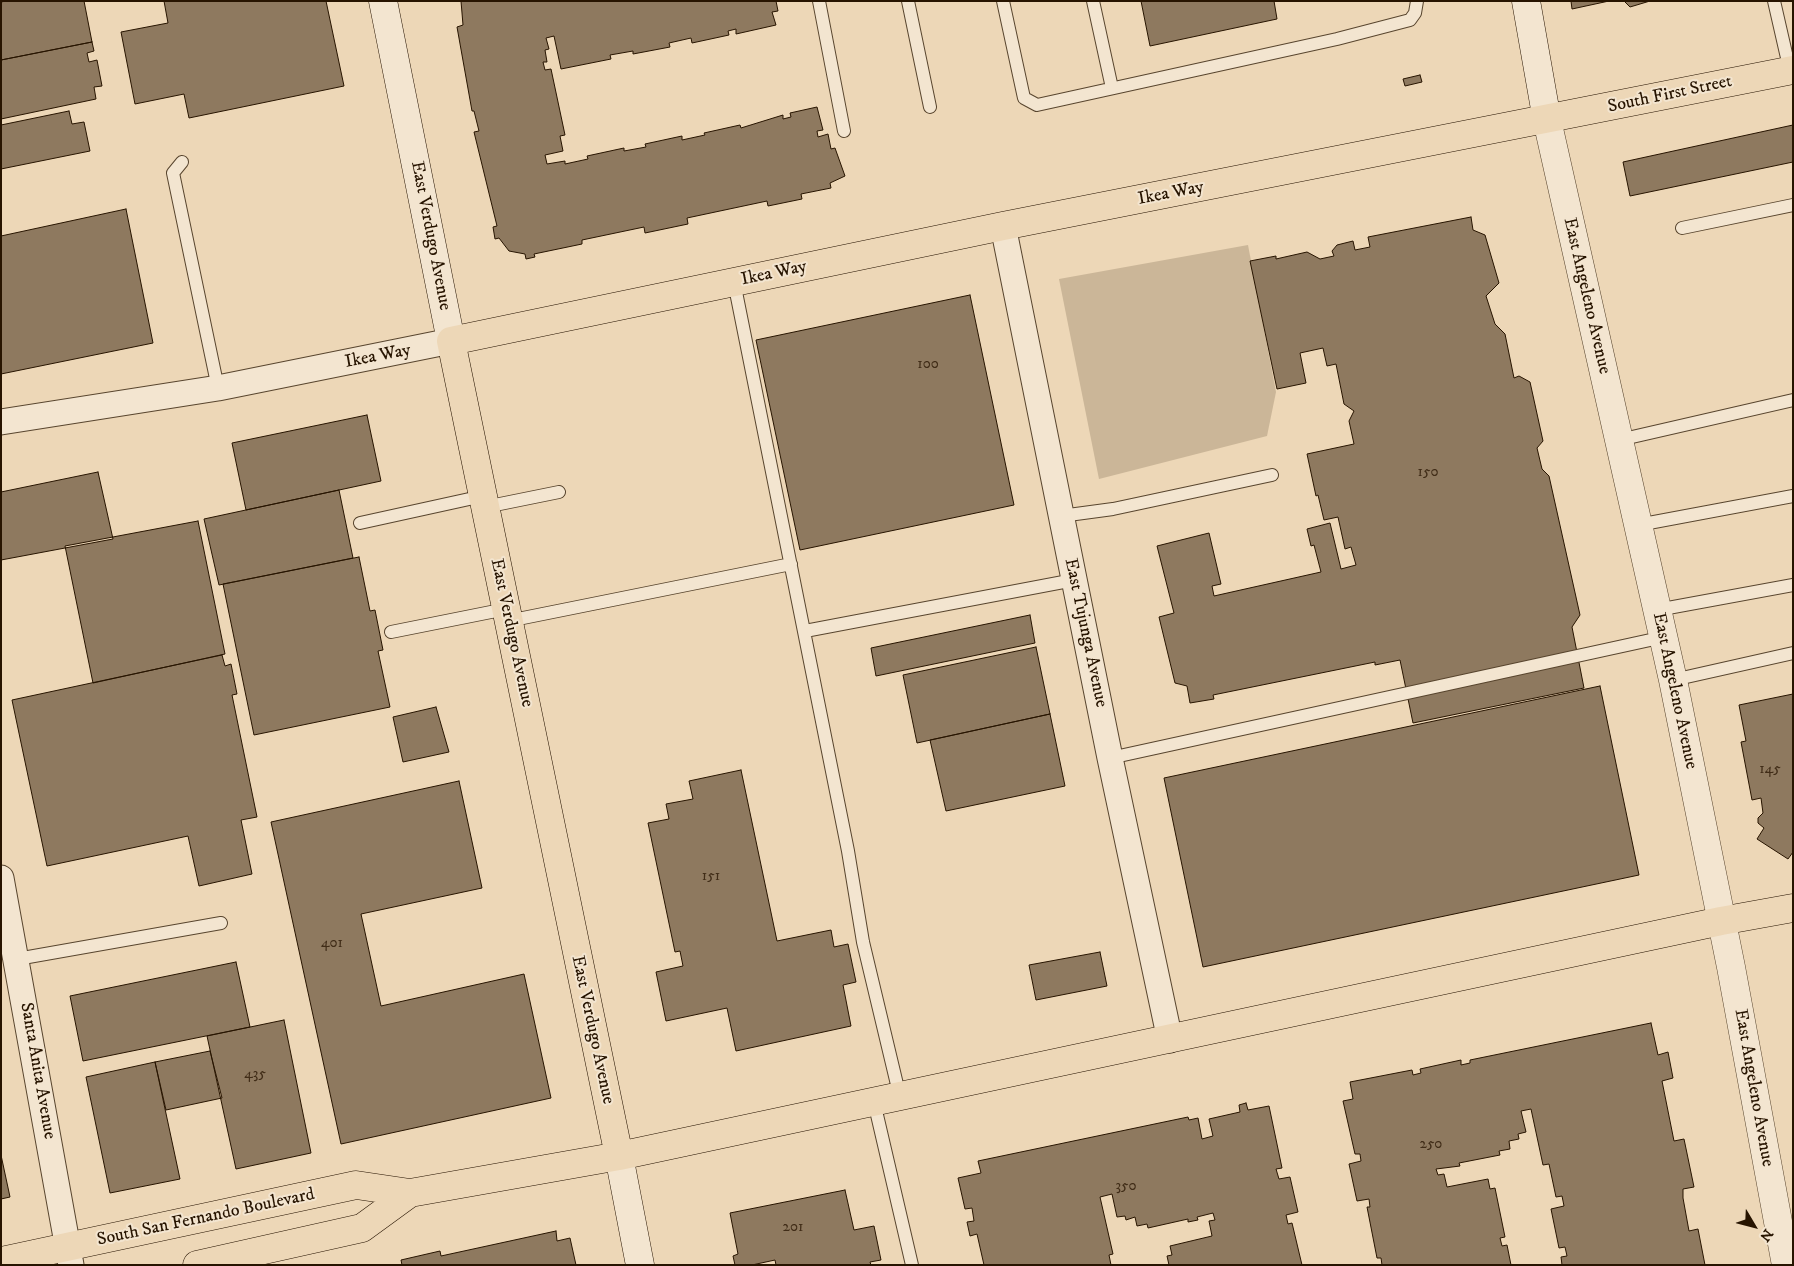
<!DOCTYPE html>
<html>
<head>
<meta charset="utf-8">
<style>
  body { margin:0 }
  #map { position:relative; width:1794px; height:1266px; overflow:hidden; background:#edd7b7; font-family:"IM FELL DW Pica",serif }
  canvas { display:block }
  .frame { position:absolute; inset:0; border:2px solid #271400; pointer-events:none }
  .north { position:absolute; left:1729px; top:1201px; width:50px; height:50px; -webkit-text-stroke:4px #f3e5d0; paint-order:stroke; rotate:127deg; font-size:14px; font-weight:700; line-height:20px; text-align:center; color:#271400 }
  .north::after { content:''; display:block; margin:auto; width:18px; height:22px; background:#271400; clip-path:polygon(50% 0,100% 100%,50% 72%,0 100%) }
</style>
</head>
<body>
<div id="map">
<canvas width="1794" height="1266"></canvas>
<div class="frame"></div>
<div class="north">N</div>
</div>
<script>
const ctx = document.querySelector('canvas').getContext('2d');
ctx.lineJoin = 'round';
function fillPath(path, color) { ctx.fillStyle = color; ctx.fill(path, 'evenodd'); }
const poly = rows => new Path2D(rows.map(r => 'M' + r).join(''));
function strokePath(path, color, width, dash) { ctx.strokeStyle = color; ctx.lineWidth = width; ctx.lineCap = dash ? 'butt' : 'round'; ctx.setLineDash(dash || []); ctx.stroke(path); }
function drawText(font, color, halo, rows, align = 'center') {
  ctx.font = font + ' "IM FELL DW Pica",serif'; ctx.lineWidth = 4; ctx.setLineDash([]); ctx.textBaseline = 'middle'; ctx.strokeStyle = halo; ctx.fillStyle = color; for (const [text, x, y, turn = 0] of rows) {
    ctx.save(); ctx.translate(x, y); ctx.rotate((+turn || 0) * Math.PI / 180); ctx.textAlign = isNaN(turn) ? turn : align; if (halo) ctx.strokeText(text, 0, 0); ctx.fillText(text, 0, 0); ctx.restore();
  }
}
const green = poly([
  [1248,245,1276,392,1267,436,1099,479,1059,279]
]);
const building = poly([
  [6,1,84,1,92,42,1,60,1,2,6,1],
  [164,1,326,1,344,86,189,118,184,94,135,104,121,32,168,23,164,1],
  [461,1,776,1,778,11,772,12,776,25,736,34,736,29,728,31,729,35,692,43,691,38,669,43,670,47,633,54,633,51,610,55,611,59,561,69,554,36,546,38,549,49,545,50,547,62,543,62,545,70,551,69,565,135,560,136,563,151,545,155,547,164,565,161,565,164,588,159,587,156,624,148,624,151,646,147,645,144,682,136,682,140,705,135,704,133,740,125,741,128,783,115,783,119,791,117,790,113,817,107,823,130,817,131,818,137,828,134,831,149,835,148,845,176,830,183,831,188,801,194,802,199,768,206,767,201,687,218,688,224,645,233,644,227,582,240,582,244,534,254,535,257,526,259,525,254,509,251,499,238,495,239,493,227,497,226,474,132,479,131,474,111,472,111,457,27,463,25,461,1],
  [1141,1,1274,1,1277,19,1150,46,1141,1],
  [1571,1,1609,1,1572,9,1571,1],
  [1624,1,1650,1,1630,7,1624,1],
  [92,42,94,51,87,53,89,62,97,60,102,86,94,87,96,99,1,119,1,60,92,42],
  [1420,75,1422,82,1405,86,1403,79,1420,75],
  [69,111,72,124,84,122,90,151,1,169,1,125,69,111],
  [1793,125,1793,162,1630,196,1623,162,1793,125],
  [126,209,153,343,1,374,1,236,126,209],
  [1471,217,1473,230,1485,235,1499,283,1486,296,1495,324,1505,334,1514,378,1519,376,1530,382,1543,441,1537,448,1542,469,1549,476,1580,615,1572,627,1584,688,1413,723,1400,660,1375,665,1375,662,1213,695,1214,699,1190,703,1187,686,1175,683,1159,617,1174,613,1157,546,1209,533,1221,584,1212,586,1214,596,1321,572,1314,545,1311,546,1307,529,1330,523,1341,569,1356,565,1351,547,1345,549,1338,517,1324,520,1318,495,1316,496,1307,454,1354,444,1349,421,1354,411,1344,404,1336,364,1327,366,1323,348,1300,353,1306,383,1277,389,1250,261,1276,256,1276,259,1307,252,1320,259,1334,256,1332,251,1337,245,1353,241,1355,250,1370,247,1368,237,1471,217],
  [970,295,1014,505,800,550,756,340,970,295],
  [367,415,381,481,246,510,232,443,367,415],
  [98,472,113,539,1,560,1,492,98,472],
  [339,490,353,558,219,585,204,519,339,490],
  [198,521,225,654,93,683,65,546,198,521],
  [359,557,370,611,375,610,383,650,378,651,390,707,254,735,223,584,359,557],
  [1030,615,1035,643,876,676,871,648,1030,615],
  [1036,647,1050,714,917,743,903,675,1036,647],
  [222,655,225,666,231,664,237,694,232,695,257,817,241,820,252,874,199,886,188,836,47,866,12,700,222,655],
  [1600,686,1639,875,1203,967,1164,778,1600,686],
  [1793,694,1793,852,1788,859,1757,839,1764,828,1758,823,1758,818,1763,813,1761,798,1752,800,1741,742,1746,741,1739,705,1793,694],
  [436,707,449,752,403,762,393,717,436,707],
  [1050,714,1065,786,946,811,930,740,1050,714],
  [741,770,777,941,831,930,834,947,848,944,856,982,843,985,851,1026,736,1051,727,1008,666,1021,656,972,683,966,680,951,675,952,648,823,669,819,666,804,693,799,689,781,741,770],
  [459,781,482,888,361,914,381,1006,524,974,551,1098,341,1144,271,822,459,781],
  [1100,952,1107,986,1036,1000,1029,965,1100,952],
  [236,962,250,1027,83,1061,70,996,236,962],
  [284,1020,311,1153,236,1169,207,1036,284,1020],
  [1651,1023,1658,1055,1668,1052,1673,1078,1662,1081,1674,1141,1684,1139,1694,1187,1683,1189,1683,1198,1689,1231,1698,1229,1705,1265,1562,1265,1561,1257,1567,1256,1565,1247,1559,1248,1551,1209,1564,1206,1562,1196,1556,1197,1549,1164,1543,1165,1531,1109,1521,1111,1526,1132,1518,1134,1519,1139,1509,1141,1510,1149,1499,1151,1500,1155,1459,1163,1460,1166,1436,1169,1438,1175,1444,1174,1447,1187,1488,1179,1490,1189,1495,1188,1505,1237,1500,1238,1502,1246,1507,1245,1511,1265,1382,1265,1381,1258,1377,1258,1367,1207,1370,1207,1369,1199,1357,1201,1349,1164,1361,1161,1360,1154,1355,1154,1343,1101,1353,1099,1350,1082,1412,1070,1413,1075,1421,1073,1420,1069,1461,1060,1461,1065,1470,1063,1470,1060,1651,1023],
  [210,1051,222,1098,166,1110,155,1062,210,1051],
  [155,1062,180,1179,110,1193,86,1077,155,1062],
  [1246,1103,1248,1110,1269,1106,1282,1168,1276,1169,1279,1179,1290,1177,1298,1212,1286,1215,1288,1224,1292,1223,1302,1265,1169,1265,1167,1256,1172,1255,1170,1246,1212,1236,1209,1221,1215,1220,1213,1213,1197,1217,1198,1220,1188,1222,1188,1219,1148,1228,1147,1224,1137,1226,1135,1217,1126,1220,1125,1216,1117,1217,1112,1194,1100,1197,1113,1254,1109,1255,1111,1265,984,1265,977,1234,970,1236,967,1222,974,1221,972,1208,965,1209,958,1178,981,1173,978,1161,1188,1117,1189,1120,1198,1118,1202,1139,1213,1136,1209,1119,1240,1112,1239,1105,1246,1103],
  [1,1155,10,1197,1,1199,1,1155],
  [845,1190,854,1230,874,1226,881,1260,870,1262,871,1265,776,1265,775,1260,752,1265,735,1265,733,1256,738,1254,730,1213,845,1190],
  [556,1231,557,1241,570,1238,576,1265,402,1265,401,1260,440,1251,441,1256,556,1231]
]);
const service = poly([
  [819,1,844,131],
  [908,1,930,107],
  [1003,1,1024,98,1037,105,1337,39,1410,20,1415,13,1417,1],
  [1093,1,1112,88],
  [1774,1,1790,71],
  [182,162,173,173,218,388],
  [1682,228,1793,205],
  [734,282,848,851,863,942,900,1097],
  [1619,440,1793,400],
  [485,507,559,492],
  [1061,516,1113,509,1272,475],
  [360,523,483,496],
  [1638,525,1793,496],
  [1657,610,1793,585],
  [508,621,791,564],
  [805,631,1074,580],
  [391,632,506,609],
  [1673,680,1793,653],
  [1110,758,1664,637],
  [17,959,221,923],
  [874,1102,912,1265]
]);
const minor = poly([
  [1003,226,1110,758,1170,1040],
  [1,422,218,388,451,341],
  [1,878,71,1265]
]);
const tertiary = poly([
  [1547,120,1673,680,1731,967,1786,1265]
]);
const secondary = poly([
  [383,1,451,341],
  [1526,1,1547,120],
  [619,1156,640,1265]
]);
const primary = poly([
  [619,1156,451,341,1003,226,1793,70],
  [1,1261,356,1185,410,1193,619,1156,1721,921,1793,908],
  [197,1265,362,1228,410,1193]
]);
const numberNames = [
  ["100",928,365],
  ["150",1428,473],
  ["145",1770,770],
  ["151",711,877],
  ["401",332,944],
  ["435",255,1075],
  ["250",1431,1145],
  ["350",1126,1187],
  ["201",793,1228]
];
const streetNames = [
  ["South First Street",1670,95,-12],
  ["Ikea Way",1171,194,-11],
  ["East Verdugo Avenue",430,236,79],
  ["Ikea Way",774,274,-12],
  ["East Angeleno Avenue",1586,296,77],
  ["Ikea Way",378,357,-11],
  ["East Verdugo Avenue",511,633,78],
  ["East Tujunga Avenue",1085,633,78],
  ["East Angeleno Avenue",1674,691,78],
  ["East Verdugo Avenue",592,1030,78],
  ["Santa Anita Avenue",37,1071,80],
  ["East Angeleno Avenue",1753,1088,80],
  ["South San Fernando Boulevard",206,1218,-12]
];
fillPath(green, '#cbb698');
fillPath(building, '#8e795f');
strokePath(building, '#271400', 1);
strokePath(service, '#58452e', 14);
strokePath(minor, '#58452e', 27);
strokePath(tertiary, '#58452e', 29);
strokePath(secondary, '#271400', 29);
strokePath(primary, '#271400', 29);
strokePath(service, '#f3e5d0', 12);
strokePath(minor, '#f3e5d0', 25);
strokePath(tertiary, '#f3e5d0', 28);
strokePath(secondary, '#f3e5d0', 28);
strokePath(primary, '#edd7b7', 28);
drawText('15px', '#412d18', null, numberNames);
drawText('18px', '#271400', '#f3e5d0', streetNames);
</script>
</body>
</html>
